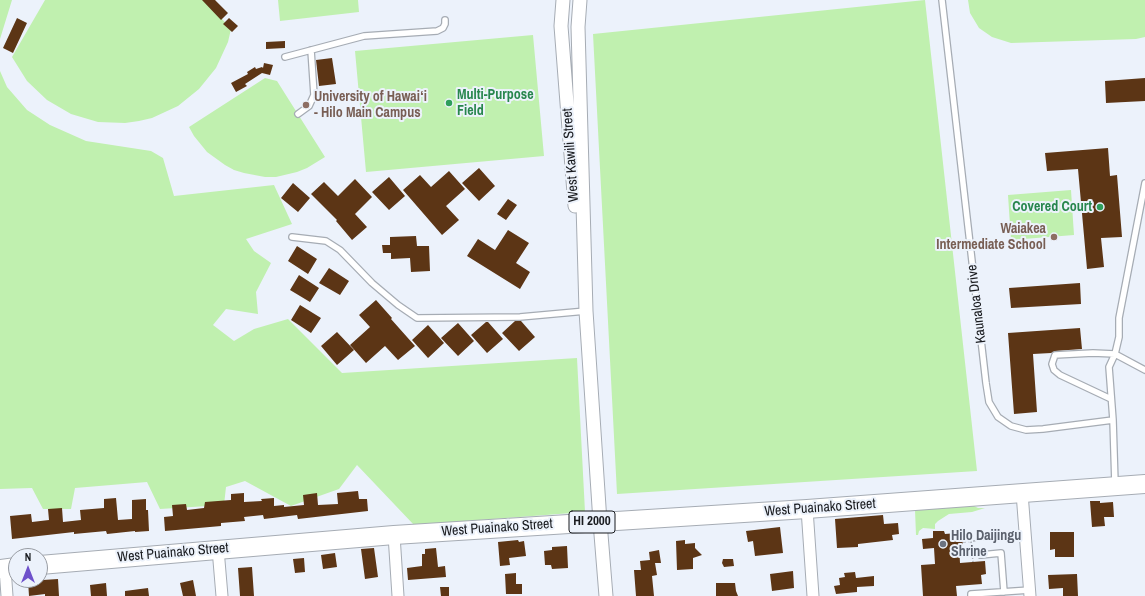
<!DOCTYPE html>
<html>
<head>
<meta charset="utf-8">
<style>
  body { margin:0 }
  #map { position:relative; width:1145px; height:596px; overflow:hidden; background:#ecf2fb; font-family:"Archivo Narrow",sans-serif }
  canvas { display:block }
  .north { position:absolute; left:8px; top:548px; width:40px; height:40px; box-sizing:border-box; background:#ecf2fb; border:1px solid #989ca3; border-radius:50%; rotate:0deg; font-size:11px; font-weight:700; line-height:16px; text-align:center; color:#191b1f }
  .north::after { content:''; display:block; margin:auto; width:14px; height:18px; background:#6e51cb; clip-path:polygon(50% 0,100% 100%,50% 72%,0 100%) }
</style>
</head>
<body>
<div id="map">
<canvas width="1145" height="596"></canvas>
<div class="north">N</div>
</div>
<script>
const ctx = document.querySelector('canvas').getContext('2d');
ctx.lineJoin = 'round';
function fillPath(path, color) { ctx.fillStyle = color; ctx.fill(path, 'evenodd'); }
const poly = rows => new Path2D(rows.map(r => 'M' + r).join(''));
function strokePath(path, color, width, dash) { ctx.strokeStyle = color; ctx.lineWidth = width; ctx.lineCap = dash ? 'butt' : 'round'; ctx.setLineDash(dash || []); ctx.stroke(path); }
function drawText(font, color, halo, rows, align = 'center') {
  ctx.font = font + ' "Archivo Narrow",sans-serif'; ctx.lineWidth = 4; ctx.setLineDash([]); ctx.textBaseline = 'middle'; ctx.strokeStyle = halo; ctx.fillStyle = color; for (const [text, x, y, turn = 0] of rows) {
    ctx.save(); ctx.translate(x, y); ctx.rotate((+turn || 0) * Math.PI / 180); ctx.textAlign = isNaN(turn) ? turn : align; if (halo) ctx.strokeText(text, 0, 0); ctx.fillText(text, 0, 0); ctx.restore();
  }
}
const green = poly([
  [0,0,12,0,0,39],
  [45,0,205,0,231,29,228,42,216,68,199,89,178,106,152,118,139,121,125,123,98,122,71,114,47,100,27,81,12,57],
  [278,0,358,0,359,12,280,21],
  [925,0,977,471,617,494,593,34],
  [968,0,1145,0,1145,37,1136,39,1011,43,992,37,979,28,970,13],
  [533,35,544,156,366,172,355,51],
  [0,71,7,87,27,110,50,125,86,141,151,151,163,158,174,196,274,185,292,224,246,239,254,251,271,263,256,292,258,314,226,309,213,325,234,341,254,329,288,319,342,373,577,358,585,512,414,525,357,465,339,489,291,506,245,481,226,487,224,505,160,509,147,482,75,488,71,509,43,509,32,488,0,489],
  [265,78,277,81,325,157,307,168,297,172,276,177,265,177,244,173,234,170,225,165,207,152,194,136,189,127],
  [1071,190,1074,235,1011,240,1008,195],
  [974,506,978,508,985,508,972,512,949,514,938,521,935,524,935,529,923,528,919,531,918,535,916,535,915,510]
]);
const building = poly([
  [202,0,215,0,228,13,221,20],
  [17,18,27,23,13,53,3,48],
  [229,18,238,26,232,32,223,24],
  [285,41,285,48,266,49,266,42],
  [332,58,336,84,319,86,316,60],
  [264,63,273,65,270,75,262,73,245,84,247,86,236,92,231,83,248,74,247,72,255,67,256,69,262,67,263,68],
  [1145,78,1145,101,1106,103,1105,81],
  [1108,148,1110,176,1117,175,1122,237,1101,238,1104,267,1087,269,1078,169,1047,171,1045,153],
  [479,168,495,186,479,201,462,183],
  [449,171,465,189,446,206,459,220,442,235,403,190,420,175,431,187],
  [389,177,405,196,389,210,372,192],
  [355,179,372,197,355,214,367,227,352,240,336,221,337,220,311,194,324,182,338,196],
  [293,183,310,198,298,212,281,198],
  [508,199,517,205,506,220,497,214],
  [508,230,529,243,516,263,530,272,520,289,467,256,478,239,495,250],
  [416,236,417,246,429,246,430,271,411,272,410,258,391,259,391,253,383,253,382,245,390,245,390,237],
  [297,246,317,259,308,274,288,261],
  [329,268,349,281,340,295,319,283],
  [299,275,319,288,310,302,290,290],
  [1080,283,1081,304,1011,308,1009,288],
  [376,300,392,318,391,319,415,346,398,360,385,346,366,363,350,345,370,327,359,315],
  [300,305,321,318,311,333,291,320],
  [515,321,521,321,535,337,519,351,502,333],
  [486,322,488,322,503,339,487,353,471,335],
  [458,323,474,341,458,356,441,338],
  [428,325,444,343,428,358,412,340],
  [1080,328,1082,349,1055,351,1051,353,1033,354,1037,412,1014,414,1008,333],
  [337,332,354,350,337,365,321,346],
  [358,491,359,499,367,499,368,511,298,519,297,515,264,519,263,515,244,517,245,521,221,523,221,526,165,531,164,517,173,516,172,505,186,504,187,510,204,508,205,502,231,500,231,494,244,493,244,502,262,501,261,499,274,498,274,506,284,505,284,507,304,505,303,495,317,493,318,505,338,504,337,493],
  [116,498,118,520,132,519,132,500,146,499,146,510,148,510,149,531,135,532,135,531,107,534,106,531,74,534,74,532,12,539,10,516,31,514,32,522,49,520,48,509,62,508,63,522,81,520,80,510,104,508,104,499],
  [1090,501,1100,501,1100,503,1113,502,1114,517,1104,517,1105,526,1092,527],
  [883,515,884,524,898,523,899,534,892,535,893,540,858,544,858,547,837,548,835,519],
  [780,527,783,553,755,556,753,541,748,542,746,531],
  [933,531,944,531,945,534,957,533,958,537,962,536,963,546,959,546,960,563,985,561,986,574,981,575,982,584,956,586,957,596,923,596,921,565,935,564,934,548,923,549,922,539,933,538],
  [1050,532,1074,532,1074,557,1055,557,1055,549,1050,550],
  [518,540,519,542,524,541,526,556,509,558,510,565,500,566,498,542],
  [685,540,685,544,695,543,695,548,702,555,693,558,693,569,677,570,676,541],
  [567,546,568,568,552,569,551,565,545,565,544,551,552,550,552,547],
  [374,548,378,577,365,579,361,549],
  [436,548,438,567,445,566,446,577,408,580,407,568,422,566,422,554,425,554,425,549],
  [659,550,661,563,655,563,657,575,652,576,654,596,636,596,634,570,641,570,640,561,650,560,649,552],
  [335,553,337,567,323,569,321,555],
  [304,558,305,572,295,573,293,559],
  [723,559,733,559,734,566,724,567,722,563],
  [252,567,254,596,240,596,238,568],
  [793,571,794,588,772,591,770,574],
  [855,572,856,578,874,576,874,586,857,587,857,592,836,594,834,586,840,585,839,578,845,577,844,573],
  [516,573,516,584,522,584,522,594,506,594,505,574],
  [1077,574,1078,596,1063,596,1063,588,1049,589,1048,575],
  [58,579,59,596,45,596,45,594,29,596,28,581],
  [193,580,196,596,183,596,180,583],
  [106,583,107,596,91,596,90,585],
  [716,583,735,583,736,591,738,596,716,596],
  [440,587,449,587,449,596,441,596],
  [148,588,149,596,125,596,125,591]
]);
const path = poly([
  [971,541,973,562],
  [963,542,1014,537]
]);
const service = poly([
  [942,0,986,383,989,402,998,417,1011,426,1026,430,1043,429,1113,420],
  [285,57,364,36,437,31,443,28,445,24,445,20],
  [298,114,309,106,314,95,311,50],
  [292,237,326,241,340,250,372,283,398,305,417,318,520,317,586,311],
  [1111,399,1060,375,1054,370,1052,364,1055,355,1093,353,1115,354,1145,370],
  [1115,484,1113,420,1109,367,1115,354,1119,337,1119,318,1145,183],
  [981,555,1001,553,1004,592],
  [971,596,971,594,1030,590]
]);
const minor = poly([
  [1022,493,1030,596],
  [807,509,813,596],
  [394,535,398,596],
  [218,549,222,596],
  [5,568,7,596]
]);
const tertiary = poly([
  [563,0,561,26,575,206],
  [580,0,578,27,586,311,600,522,606,596]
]);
const trunk = poly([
  [40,565,394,535,807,509,1145,484],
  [0,569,16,567]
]);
const markers = [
  [449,103,4,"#2e9e5b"],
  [306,105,4,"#8d6e63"],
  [1100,207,4,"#2e9e5b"],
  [1054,237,4,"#8d6e63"],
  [943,544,4,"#6b7280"]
];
const shields = [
  [592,522,46]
];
const shieldNames = [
  ["HI 2000",592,522]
];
const leisureNames = [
  ["Multi-Purpose",457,95],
  ["Field",457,111],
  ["Covered Court",1092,207,"right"]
];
const educationNames = [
  ["University of Hawaiʻi",314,97],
  ["- Hilo Main Campus",314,113],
  ["Waiakea",1046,229,"right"],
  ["Intermediate School",1046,245,"right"]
];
const streetNames = [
  ["West Kawili Street",571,155,-94],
  ["Kaunaloa Drive",977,304,-97],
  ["West Puainako Street",820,508,-4],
  ["West Puainako Street",497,528,-4],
  ["West Puainako Street",173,553,-5]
];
const worshipNames = [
  ["Hilo Daijingu",951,536],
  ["Shrine",951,552]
];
fillPath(green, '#c0f0af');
fillPath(building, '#5c3515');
strokePath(service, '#a6acb4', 8);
strokePath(minor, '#a6acb4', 13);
strokePath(tertiary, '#a6acb4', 15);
strokePath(trunk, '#a6acb4', 20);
strokePath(path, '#a9adb5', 1.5, [3, 2]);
strokePath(service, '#fff', 5.5);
strokePath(minor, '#fff', 11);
strokePath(tertiary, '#fff', 13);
strokePath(trunk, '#fff', 18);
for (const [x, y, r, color] of markers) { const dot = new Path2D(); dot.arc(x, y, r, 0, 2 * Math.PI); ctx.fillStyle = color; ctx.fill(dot); strokePath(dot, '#ecf2fb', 1.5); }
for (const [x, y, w] of shields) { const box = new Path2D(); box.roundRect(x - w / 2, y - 11, w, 22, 3); ctx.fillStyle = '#ecf2fb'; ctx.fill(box); strokePath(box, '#191b1f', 1); }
drawText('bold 13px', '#191b1f', null, shieldNames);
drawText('bold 14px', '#27864d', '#ecf2fb', leisureNames, 'left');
drawText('bold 14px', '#785e54', '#ecf2fb', educationNames, 'left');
drawText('14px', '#191b1f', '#ecf2fb', streetNames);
drawText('bold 14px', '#5b616d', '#ecf2fb', worshipNames, 'left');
</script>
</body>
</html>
